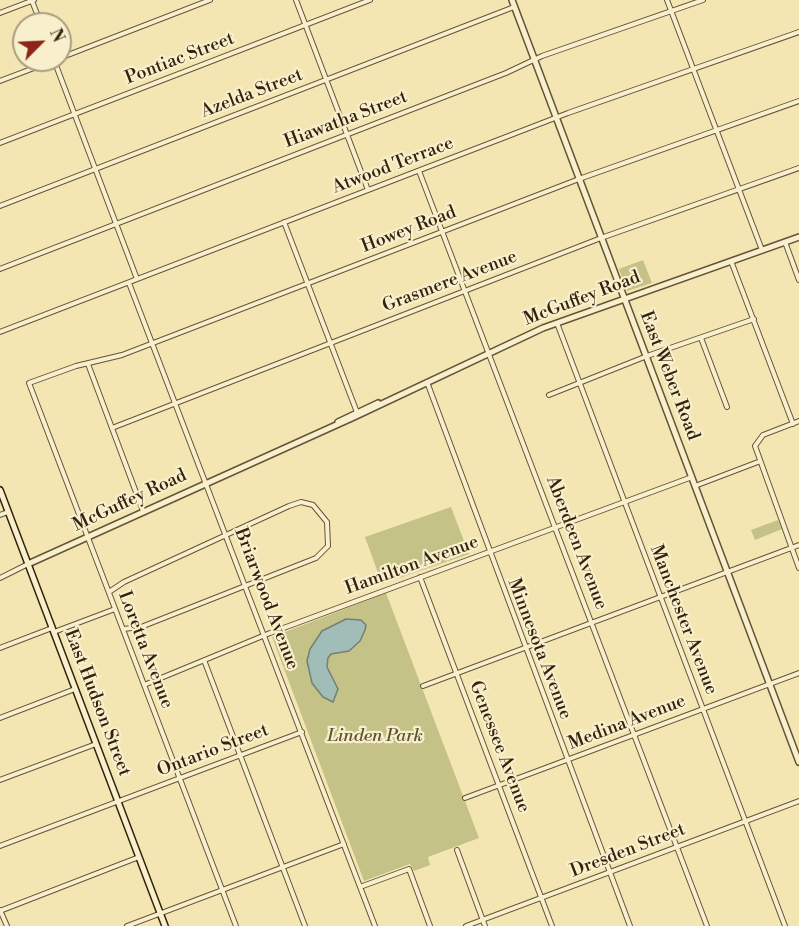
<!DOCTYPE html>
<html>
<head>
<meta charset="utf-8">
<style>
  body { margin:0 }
  #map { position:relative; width:799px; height:926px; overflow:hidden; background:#f4e6b2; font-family:"Libre Bodoni",serif }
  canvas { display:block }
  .north { position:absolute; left:12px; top:12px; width:60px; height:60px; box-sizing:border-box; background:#f8efcd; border:2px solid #aa9d80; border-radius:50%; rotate:66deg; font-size:16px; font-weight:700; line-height:24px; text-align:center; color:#34220c }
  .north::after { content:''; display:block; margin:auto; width:21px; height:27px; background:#8f2418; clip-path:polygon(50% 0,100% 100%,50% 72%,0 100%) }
</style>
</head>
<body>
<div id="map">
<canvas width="799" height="926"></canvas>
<div class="north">N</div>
</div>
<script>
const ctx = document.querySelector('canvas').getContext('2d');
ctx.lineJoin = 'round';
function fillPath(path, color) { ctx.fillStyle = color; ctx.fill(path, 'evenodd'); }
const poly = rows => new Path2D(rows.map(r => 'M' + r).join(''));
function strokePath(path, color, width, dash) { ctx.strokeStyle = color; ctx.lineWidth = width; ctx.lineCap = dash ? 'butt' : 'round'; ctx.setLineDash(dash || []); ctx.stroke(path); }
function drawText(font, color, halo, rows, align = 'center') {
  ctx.font = font + ' "Libre Bodoni",serif'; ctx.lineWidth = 4.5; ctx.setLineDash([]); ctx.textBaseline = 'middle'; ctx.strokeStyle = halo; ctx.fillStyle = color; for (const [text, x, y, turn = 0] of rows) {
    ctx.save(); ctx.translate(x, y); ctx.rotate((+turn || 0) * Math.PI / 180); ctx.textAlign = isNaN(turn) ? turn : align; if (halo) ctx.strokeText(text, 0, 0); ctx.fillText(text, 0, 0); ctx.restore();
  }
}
const green = poly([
  [643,260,652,283,627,291,619,269],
  [451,507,469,554,382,584,365,537],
  [778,520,782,529,755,540,751,530],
  [386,593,479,838,428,857,430,865,414,871,410,864,364,881,272,637]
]);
const water = poly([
  [346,619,361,620,366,625,365,630,360,641,349,651,331,654,328,658,327,667,338,689,333,702,323,697,312,683,307,661,310,649,322,631,346,619]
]);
const minor = poly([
  [296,0,368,190],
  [667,0,762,250],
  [32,1,41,24],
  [0,13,34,0],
  [60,58,210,0],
  [54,60,137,279],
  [0,81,55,60],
  [0,143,370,0],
  [419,171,707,926],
  [0,206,514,7],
  [284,222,358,415],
  [785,242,799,280],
  [731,261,793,424],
  [0,269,506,73,542,56,703,0],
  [129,283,375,926],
  [557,323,785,926],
  [0,332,568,113,799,32],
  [701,338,727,407],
  [88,364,143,511],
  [427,382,630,926],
  [549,395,647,356,754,319],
  [799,421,763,435,755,446,799,568],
  [112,428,601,238,799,168],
  [695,486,758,462],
  [0,515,8,512],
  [420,577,552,926],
  [0,578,28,564],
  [109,592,124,582,289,506,301,502,313,505,327,522,328,546,316,558,141,627,123,629],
  [54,632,115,609],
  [0,648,52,628],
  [204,660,305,926],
  [144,685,270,633,692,477],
  [423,686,799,545],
  [0,718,75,689],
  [0,780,96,744],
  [465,798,799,673],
  [0,846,302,732],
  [457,850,485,926],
  [360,887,409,869,430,926],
  [0,910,7,926],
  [0,911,139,857],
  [127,926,344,844],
  [236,926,29,383,76,366,122,355,579,179,799,101],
  [466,926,799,801]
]);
const tertiary = poly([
  [512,0,799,762],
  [338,422,378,403],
  [28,564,354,417,543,328,799,237]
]);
const secondary = poly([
  [0,490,165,926]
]);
const streetNames = [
  ["Pontiac Street",180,59,-21],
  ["Azelda Street",252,94,-21],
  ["Hiawatha Street",346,120,-21],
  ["Atwood Terrace",393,166,-21],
  ["Howey Road",409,230,-21],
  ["Grasmere Avenue",450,282,-21],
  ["McGuffey Road",582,299,-21],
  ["East Weber Road",669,376,69],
  ["McGuffey Road",130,501,-25],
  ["Aberdeen Avenue",576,543,69],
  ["Hamilton Avenue",412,566,-20],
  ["Briarwood Avenue",266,599,69],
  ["Manchester Avenue",683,620,69],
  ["Minnesota Avenue",539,649,69],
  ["Loretta Avenue",145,650,69],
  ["East Hudson Street",97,703,69],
  ["Medina Avenue",627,723,-21],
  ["Genessee Avenue",499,747,69],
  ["Ontario Street",213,751,-21],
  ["Dresden Street",628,851,-21]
];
const parkNames = [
  ["Linden Park",375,737]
];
fillPath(green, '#c4c287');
fillPath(water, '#a0bdb7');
strokePath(water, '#757f73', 1.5);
strokePath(minor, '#645336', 6);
strokePath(tertiary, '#645336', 8);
strokePath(secondary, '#34220c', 8);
strokePath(minor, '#f8efcd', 4);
strokePath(tertiary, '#f8efcd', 5);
strokePath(secondary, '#f8efcd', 5);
drawText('18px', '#34220c', '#f8efcd', streetNames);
drawText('italic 18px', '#5f5231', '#f8efcd', parkNames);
</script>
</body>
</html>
